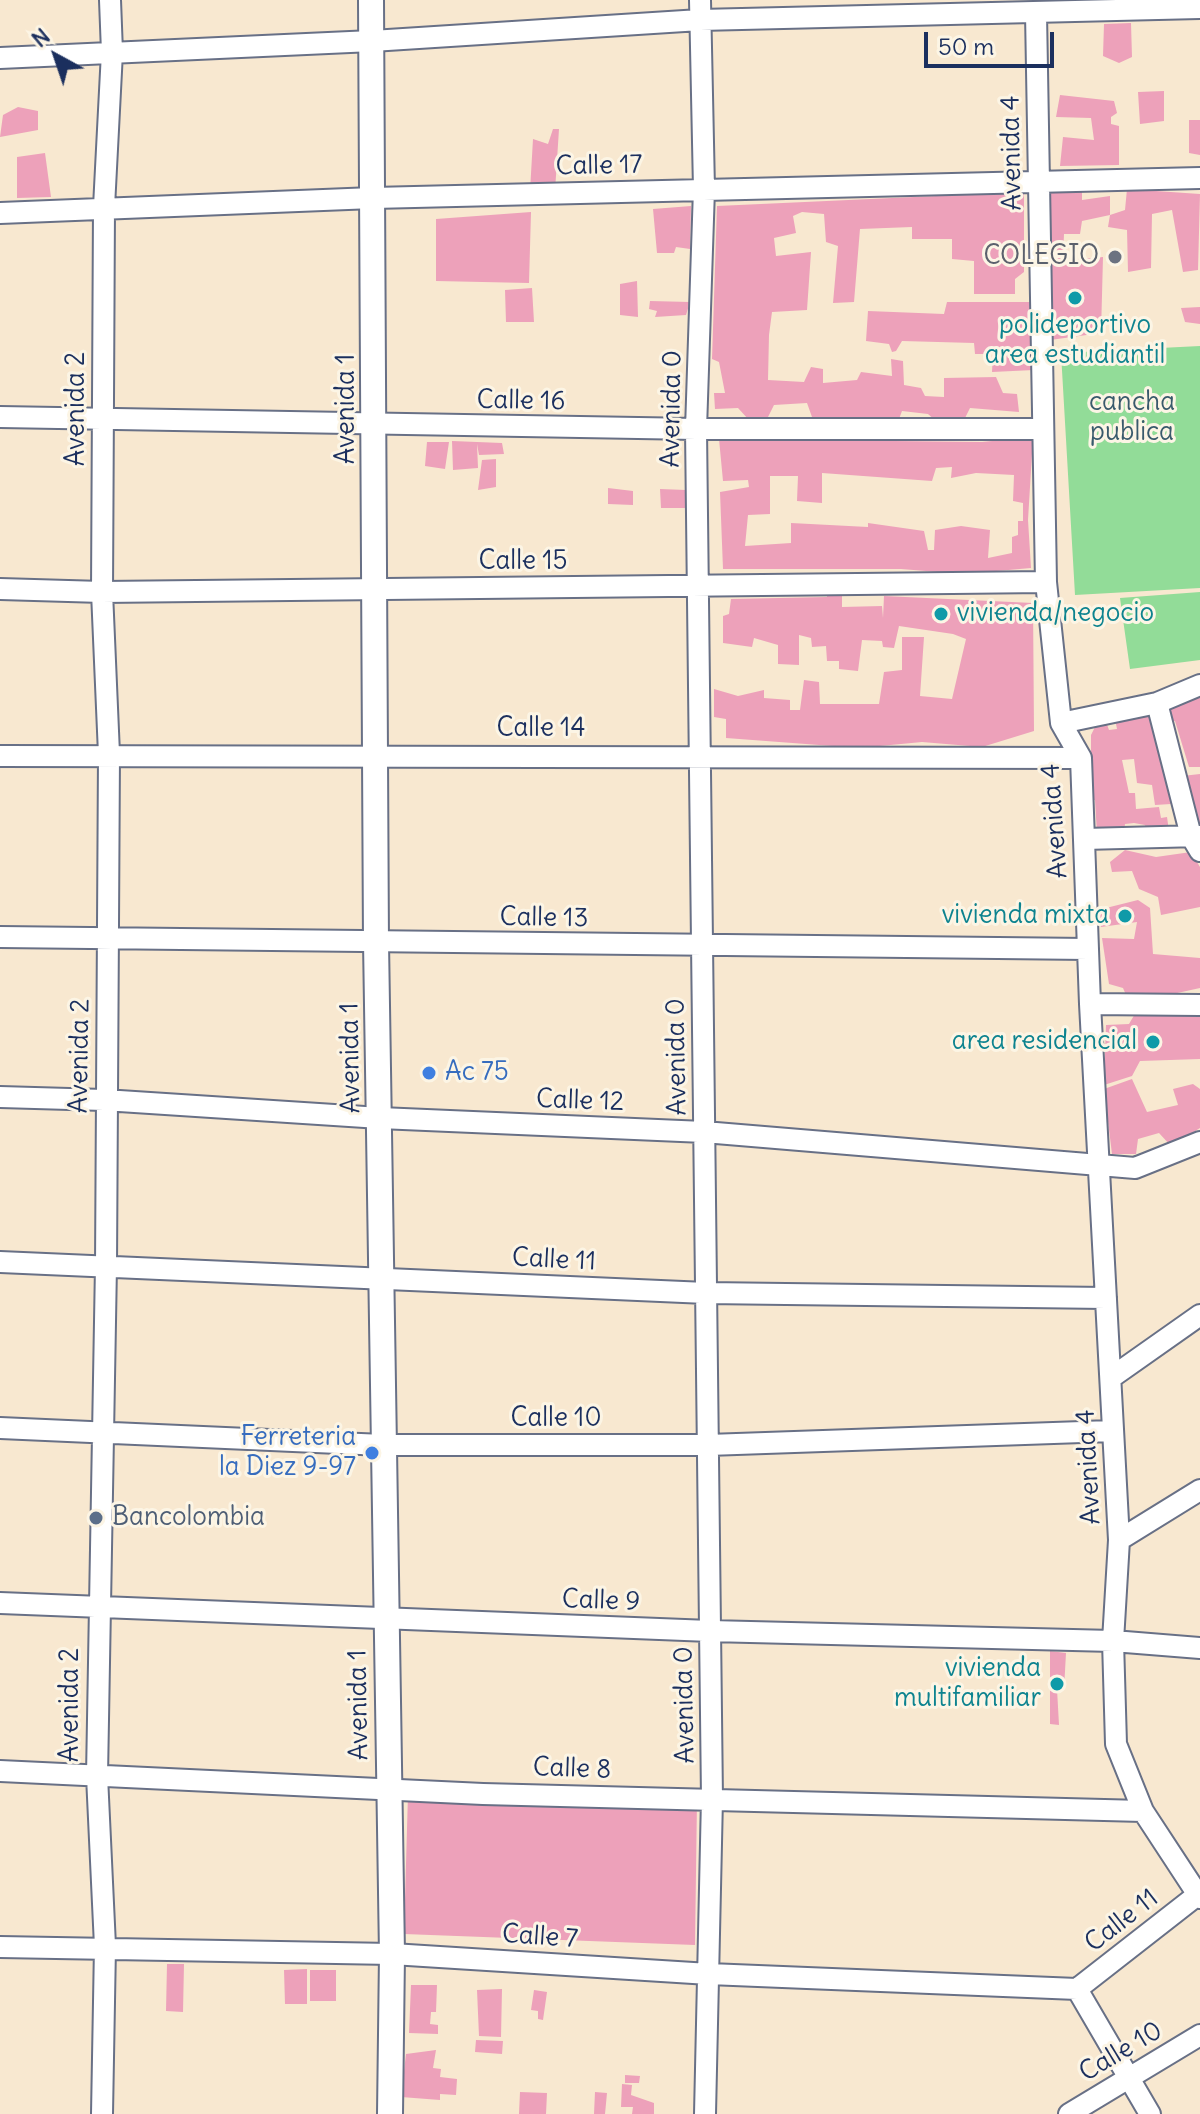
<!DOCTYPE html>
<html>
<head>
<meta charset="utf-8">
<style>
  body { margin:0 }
  #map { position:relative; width:1200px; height:2114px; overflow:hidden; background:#f8e8d0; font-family:Delius,sans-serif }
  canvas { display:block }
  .north { position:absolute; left:16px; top:16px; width:80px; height:80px; -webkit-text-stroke:6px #fcf5e5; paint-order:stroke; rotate:320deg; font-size:22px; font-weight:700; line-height:32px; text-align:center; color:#1b2f5e }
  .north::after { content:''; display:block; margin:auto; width:28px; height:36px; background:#1b2f5e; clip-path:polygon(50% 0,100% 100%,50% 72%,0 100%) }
  .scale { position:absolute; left:924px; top:32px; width:130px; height:36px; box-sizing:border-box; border:4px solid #1b2f5e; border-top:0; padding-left:10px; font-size:24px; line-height:28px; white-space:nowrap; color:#1b2f5e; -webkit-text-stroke:6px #fcf5e5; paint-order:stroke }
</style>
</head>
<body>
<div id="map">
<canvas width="1200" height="2114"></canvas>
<div class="north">N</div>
<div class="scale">50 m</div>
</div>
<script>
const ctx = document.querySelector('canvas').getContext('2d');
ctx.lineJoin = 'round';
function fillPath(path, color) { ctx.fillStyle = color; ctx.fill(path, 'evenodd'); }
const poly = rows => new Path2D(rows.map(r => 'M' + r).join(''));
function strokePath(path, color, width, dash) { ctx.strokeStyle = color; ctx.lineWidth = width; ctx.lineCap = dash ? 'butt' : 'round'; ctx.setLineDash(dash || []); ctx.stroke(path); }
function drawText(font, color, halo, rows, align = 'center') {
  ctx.font = font + ' Delius,sans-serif'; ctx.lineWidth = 6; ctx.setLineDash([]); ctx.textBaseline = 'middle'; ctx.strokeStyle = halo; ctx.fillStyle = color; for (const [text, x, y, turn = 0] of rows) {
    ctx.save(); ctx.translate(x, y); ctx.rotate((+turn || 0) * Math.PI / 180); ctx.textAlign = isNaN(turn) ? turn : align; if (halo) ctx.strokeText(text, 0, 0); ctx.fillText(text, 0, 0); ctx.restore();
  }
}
const green = poly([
  [1200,346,1200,588,1075,595,1061,353],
  [1200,592,1200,660,1130,669,1120,598]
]);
const building = poly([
  [1131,23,1132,57,1119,63,1103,56,1104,24],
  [1164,91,1164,121,1140,124,1138,92],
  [1060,95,1114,101,1117,113,1111,117,1111,124,1119,126,1119,165,1060,166,1063,137,1094,140,1091,118,1056,117],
  [18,107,38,111,38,130,0,137,3,115],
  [1189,120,1200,120,1200,155,1189,153],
  [553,129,559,129,555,191,530,191,533,139,548,144],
  [45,153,51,197,17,198,17,157],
  [1082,187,1082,200,1110,196,1110,215,1082,221,1080,234,1064,234,1063,259,1048,261,1050,191],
  [1127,189,1200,194,1198,270,1183,272,1172,210,1152,214,1151,268,1128,272,1127,230,1108,227,1110,215,1125,210],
  [1024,192,1024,272,1015,279,1015,294,974,294,974,261,952,259,952,239,912,239,912,227,860,229,854,302,833,303,838,246,826,242,824,214,802,212,793,216,796,233,774,238,776,256,811,252,807,310,772,312,769,335,768,380,804,382,811,367,823,369,823,383,857,380,861,372,892,376,891,359,903,361,904,385,921,388,925,396,944,397,944,378,996,377,1003,393,1017,394,1019,412,970,408,965,418,936,421,928,414,902,411,899,419,812,417,807,403,774,405,768,417,749,420,738,408,715,409,714,393,725,393,719,362,712,359,717,206],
  [691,206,690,249,676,247,674,253,657,253,653,209],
  [531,212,529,283,436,281,436,219],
  [1103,257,1101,333,1050,340,1048,262],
  [637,281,638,317,620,315,620,284],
  [532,288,534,322,506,322,505,290],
  [650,301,690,302,686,315,655,317,657,311,649,309],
  [947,302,1031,302,1034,370,992,372,993,354,975,354,974,343,902,341,896,351,892,352,889,344,866,341,868,311,944,314],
  [1200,307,1200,324,1185,322,1181,308],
  [1033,437,1028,520,1031,568,963,574,901,569,723,569,720,492,749,487,748,480,723,481,719,439,982,442],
  [952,467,951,478,976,473,1014,475,1013,501,1023,503,1023,521,1018,521,1018,535,1012,537,1012,553,988,558,990,530,961,526,935,530,934,550,928,550,924,531,868,523,868,527,791,523,791,543,745,546,748,515,770,514,770,476,798,476,797,501,822,503,822,473,932,481,936,468],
  [452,441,502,443,504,454,479,455,477,444,478,468,453,470],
  [427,442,449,442,445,469,425,466],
  [496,459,496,487,478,490,482,460],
  [608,488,633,491,633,505,608,504],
  [660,489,686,490,685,508,661,508],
  [827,592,842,595,842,607,882,606,883,618,884,596,1033,603,1034,731,982,747,922,742,859,748,726,738,726,719,714,717,714,689,738,696,764,690,764,698,790,700,790,710,800,710,804,680,819,682,820,704,879,704,884,672,902,670,902,637,924,637,920,696,952,699,966,639,953,634,899,626,894,648,883,647,882,641,862,640,858,671,839,669,839,661,827,661,826,646,812,647,811,638,799,635,799,665,778,664,778,645,754,638,752,647,723,643,723,616,729,614,731,599,827,597],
  [1200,697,1200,767,1189,767,1175,721,1170,722,1169,707],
  [1151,713,1165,764,1171,804,1155,805,1152,785,1137,783,1134,759,1122,760,1129,793,1135,793,1136,809,1159,807,1161,818,1167,817,1169,831,1148,835,1145,825,1134,823,1125,824,1124,832,1097,834,1095,800,1091,800,1091,735,1098,721,1105,719,1109,730,1117,729,1115,719],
  [1200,774,1200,830,1182,776],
  [1125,850,1156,857,1191,852,1200,867,1200,907,1161,915,1158,897,1139,889,1132,871,1112,872,1110,862],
  [1138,900,1150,908,1153,954,1200,958,1200,988,1159,997,1126,995,1123,988,1109,984,1102,938,1134,939,1137,922,1101,927,1098,910],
  [1200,1011,1200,1059,1140,1061,1132,1076,1104,1085,1106,1025,1129,1024,1136,1012],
  [1132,1079,1147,1112,1178,1105,1173,1089,1193,1084,1200,1089,1200,1128,1171,1146,1159,1133,1138,1139,1136,1154,1112,1154,1104,1089],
  [1050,1651,1066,1653,1064,1689,1057,1689,1059,1725,1050,1724],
  [408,1794,697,1800,695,1945,404,1934],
  [167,1964,184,1964,183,2012,166,2011],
  [307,1969,307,2004,285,2004,284,1970],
  [310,1970,336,1970,336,2001,310,2001],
  [411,1985,437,1985,436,2012,431,2012,430,2024,438,2025,438,2034,409,2033],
  [502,1989,501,2037,479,2036,477,1990],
  [534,1990,547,1992,543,2020,538,2019,538,2011,531,2010],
  [476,2040,503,2041,502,2054,475,2052],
  [436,2050,433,2068,441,2069,440,2077,457,2079,456,2095,440,2094,440,2100,401,2097,406,2054],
  [625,2075,640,2076,639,2083,625,2083],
  [622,2084,632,2085,631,2095,654,2103,654,2114,632,2114,633,2107,621,2107],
  [520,2092,547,2093,546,2114,519,2114],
  [595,2092,607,2093,605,2114,594,2114]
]);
const minor = poly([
  [700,0,704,189,696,429,712,1798,705,2114],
  [1036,13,1046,582,1061,723,1081,758,1090,1004,1119,1540,1113,1641,1116,1744,1143,1811,1200,1898],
  [0,58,372,41,700,20,1200,8],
  [0,213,373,198,1200,178],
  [0,417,696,429,1041,429],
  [0,589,102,592,1046,582],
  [1157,703,1191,836,1200,851],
  [1061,723,1157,703,1200,685],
  [0,756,1081,758],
  [1084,839,1200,836],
  [0,937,1088,949],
  [1090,1004,1200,1005],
  [0,1097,104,1100,380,1118,704,1132,1135,1168,1200,1142],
  [0,1262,706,1293,1106,1298],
  [1112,1377,1200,1315],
  [0,1428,383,1445,708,1445,1111,1431],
  [1119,1540,1200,1490],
  [0,1603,710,1631,1113,1641,1200,1648],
  [0,1771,483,1794,1143,1811],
  [0,1947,392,1954,709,1974,1077,1989],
  [1077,1989,1200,1893],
  [1077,1989,1150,2114],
  [102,2114,105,1946,97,1776,106,1265,109,754,102,592,104,207,112,52,110,0],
  [1069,2114,1200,2035]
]);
const tertiary = poly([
  [371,0,376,942,392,1954,390,2114]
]);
const markers = [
  [1115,257,8,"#6b7280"],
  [1075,298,8,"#0f9aa8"],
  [941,614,8,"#0f9aa8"],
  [1125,916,8,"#0f9aa8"],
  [1153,1042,8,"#0f9aa8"],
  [429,1073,8,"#3f7fe0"],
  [372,1453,8,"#3f7fe0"],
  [96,1518,8,"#5c6f8a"],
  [1057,1684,8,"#0f9aa8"]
];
const streetNames = [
  ["Avenida 4",1012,153,-91],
  ["Calle 17",599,166,-1],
  ["Calle 16",521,401,1],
  ["Avenida 2",77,409,-90],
  ["Avenida 1",347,409,-90],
  ["Avenida 0",672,409,-89],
  ["Calle 15",523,562],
  ["Calle 14",541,729],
  ["Avenida 4",1055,821,-94],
  ["Calle 13",544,918,1],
  ["Avenida 2",80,1056,-89],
  ["Avenida 0",677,1057,-91],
  ["Avenida 1",351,1058,-91],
  ["Calle 12",580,1101,2],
  ["Calle 11",554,1260,3],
  ["Calle 10",556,1419],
  ["Avenida 4",1089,1467,-93],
  ["Calle 9",601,1601,2],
  ["Avenida 2",71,1705,-90],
  ["Avenida 1",359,1705,-91],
  ["Avenida 0",685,1705,-91],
  ["Calle 8",572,1769,2],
  ["Calle 11",1122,1921,-38],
  ["Calle 7",540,1937,4],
  ["Calle 10",1121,2052,-31]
];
const worshipNames = [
  ["COLEGIO",1099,257]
];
const cultureNames = [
  ["polideportivo",1075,326,"center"],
  ["area estudiantil",1075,356,"center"],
  ["vivienda/negocio",957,614,"left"],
  ["vivienda mixta",1109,916],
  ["area residencial",1137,1042],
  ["vivienda",1041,1669],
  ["multifamiliar",1041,1699]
];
const parkNames = [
  ["cancha",1132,403],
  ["publica",1132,433]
];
const shopNames = [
  ["Ac 75",445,1073],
  ["Ferreteria",356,1438,"right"],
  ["la Diez 9-97",356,1468,"right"]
];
const serviceNames = [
  ["Bancolombia",112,1518]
];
fillPath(green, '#92dc98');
fillPath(building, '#eda1ba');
strokePath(minor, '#687086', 24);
strokePath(tertiary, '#687086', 28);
strokePath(minor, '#fff', 20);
strokePath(tertiary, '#fff', 24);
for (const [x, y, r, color] of markers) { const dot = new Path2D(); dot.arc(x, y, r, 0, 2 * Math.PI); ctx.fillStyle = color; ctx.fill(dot); strokePath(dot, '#fcf5e5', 3); }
drawText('26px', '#1b2f5e', '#fcf5e5', streetNames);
drawText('26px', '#5b616d', '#fcf5e5', worshipNames, 'right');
drawText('26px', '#0d838f', '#fcf5e5', cultureNames, 'right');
drawText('26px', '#395a6c', '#fcf5e5', parkNames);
drawText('26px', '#366cbe', '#fcf5e5', shopNames, 'left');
drawText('26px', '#4e5e75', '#fcf5e5', serviceNames, 'left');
</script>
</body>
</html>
